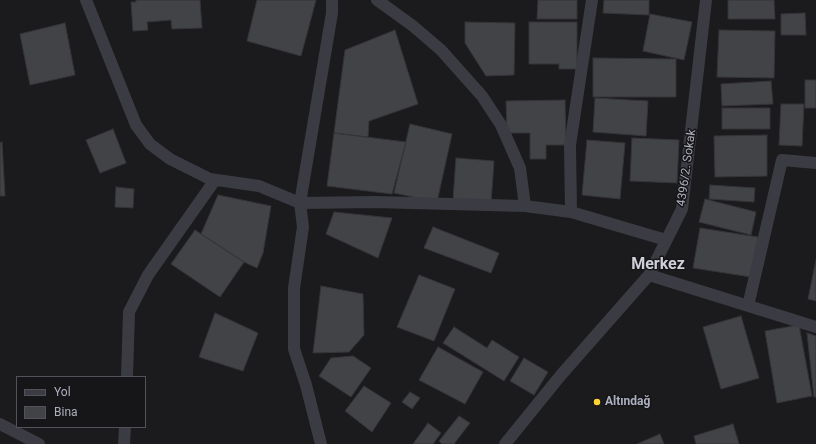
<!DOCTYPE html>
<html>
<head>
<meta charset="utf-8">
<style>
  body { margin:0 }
  #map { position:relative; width:816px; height:444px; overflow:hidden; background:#1b1b1d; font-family:Roboto,sans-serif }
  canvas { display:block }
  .legend { position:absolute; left:16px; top:376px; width:130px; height:52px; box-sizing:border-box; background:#161518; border:1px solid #52535a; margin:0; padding:5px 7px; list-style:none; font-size:12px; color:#acafbd }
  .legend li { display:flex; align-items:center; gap:8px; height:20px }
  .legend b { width:20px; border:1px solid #52535a }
</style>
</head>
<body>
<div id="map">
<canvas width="816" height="444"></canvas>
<ul class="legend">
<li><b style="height:5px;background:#3b3b43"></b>Yol</li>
<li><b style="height:11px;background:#424347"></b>Bina</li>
</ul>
</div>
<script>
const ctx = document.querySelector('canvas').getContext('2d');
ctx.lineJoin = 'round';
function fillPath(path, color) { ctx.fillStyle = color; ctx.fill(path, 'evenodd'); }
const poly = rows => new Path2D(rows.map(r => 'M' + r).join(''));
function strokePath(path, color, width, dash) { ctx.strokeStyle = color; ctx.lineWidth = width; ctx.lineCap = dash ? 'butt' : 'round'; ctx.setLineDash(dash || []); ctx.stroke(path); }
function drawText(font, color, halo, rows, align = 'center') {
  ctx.font = font + ' Roboto,sans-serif'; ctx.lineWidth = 3; ctx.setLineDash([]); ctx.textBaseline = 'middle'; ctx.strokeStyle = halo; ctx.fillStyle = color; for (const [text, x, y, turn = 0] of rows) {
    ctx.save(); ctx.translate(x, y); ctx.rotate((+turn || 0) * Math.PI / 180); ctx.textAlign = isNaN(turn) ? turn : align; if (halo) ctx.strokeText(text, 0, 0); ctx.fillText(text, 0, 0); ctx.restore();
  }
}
const building = poly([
  [136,0,200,0,202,28,172,29,171,20,147,22,148,30,133,31,131,2,136,2,136,0],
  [257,0,316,0,301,56,247,41,257,0],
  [538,0,577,0,577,19,537,19,538,0],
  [604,0,649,0,649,15,603,13,604,0],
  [728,0,774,0,775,19,728,19,728,0],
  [805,13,806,35,781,35,781,14,805,13],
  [650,14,692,22,684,60,643,51,650,14],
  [465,22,515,23,514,75,486,76,465,43,465,22],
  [529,22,577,22,577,69,559,69,559,64,529,64,529,22],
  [65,23,75,75,30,85,20,34,65,23],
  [395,30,418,104,369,121,368,137,334,133,345,50,395,30],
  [719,30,775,31,774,78,717,77,719,30],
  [593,58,676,59,676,97,593,97,593,58],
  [805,80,816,80,816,108,805,108,805,80],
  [771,81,773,104,722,106,721,84,771,81],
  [595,98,648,101,646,136,593,132,595,98],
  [565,100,566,145,546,145,546,159,530,159,530,133,507,133,506,101,565,100],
  [781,104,804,104,802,146,779,145,781,104],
  [722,108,770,108,770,129,722,129,722,108],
  [410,124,452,134,437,202,394,193,410,124],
  [113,129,126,163,100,173,86,140,113,129],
  [334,133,406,142,392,194,327,186,334,133],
  [767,135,767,176,715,177,714,136,767,135],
  [632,138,679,140,677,183,630,181,632,138],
  [587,140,625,143,620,199,582,195,587,140],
  [2,142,5,196,0,196,0,143,2,142],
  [456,158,494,161,491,203,453,200,456,158],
  [710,185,755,188,754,202,709,199,710,185],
  [116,187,134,189,133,208,115,207,116,187],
  [218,195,271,206,263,253,257,268,244,262,201,234,218,195],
  [705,199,756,212,751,235,699,222,705,199],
  [334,212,392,218,378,258,326,234,334,212],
  [433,227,499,253,491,273,424,248,433,227],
  [700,228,758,237,751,277,693,268,700,228],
  [195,230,244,262,220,297,171,264,195,230],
  [816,260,816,301,808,299,816,260],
  [419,275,455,289,434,341,397,327,419,275],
  [321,286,363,294,364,335,349,352,313,353,321,286],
  [215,313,258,333,243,371,199,357,215,313],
  [741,316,759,378,721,389,703,327,741,316],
  [799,325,812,396,777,403,765,331,799,325],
  [454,327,487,348,492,340,519,357,504,381,443,343,454,327],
  [807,333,816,336,816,397,814,397,807,333],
  [438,347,483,372,465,404,419,380,438,347],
  [353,356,371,368,351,397,319,376,331,358,353,356],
  [524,358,548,372,534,395,510,381,524,358],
  [364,386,391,403,372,432,345,411,364,386],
  [410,392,420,398,412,409,402,402,410,392],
  [459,416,470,423,454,444,442,444,439,441,459,416],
  [428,423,441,433,433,444,413,444,428,423],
  [733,424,739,444,696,444,694,436,733,424],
  [660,434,664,444,637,444,660,434]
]);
const minor = poly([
  [86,0,136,125,150,144,170,159,210,179,259,186,300,203,303,227,294,288,294,349,306,385,321,444],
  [332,0,332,13,300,203,375,202,525,206,571,212,666,240],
  [377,0,413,26,441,50,482,96,501,125,520,168,525,206],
  [571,212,570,145,592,0],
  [649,275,816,327],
  [748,306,782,160,816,163],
  [127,377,129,312,148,275,215,180],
  [0,424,39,444],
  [124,444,125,427],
  [505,444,561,375,649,275,682,209,706,0]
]);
const markers = [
  [597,402,4,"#ffd431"]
];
const streetNames = [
  ["4396/2. Sokak",687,168,-82]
];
const poiNames = [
  ["Altındağ",605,402]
];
const districtNames = [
  ["Merkez",658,265]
];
fillPath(building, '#424347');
strokePath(building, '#353439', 1);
strokePath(minor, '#3b3b43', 12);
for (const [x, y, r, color] of markers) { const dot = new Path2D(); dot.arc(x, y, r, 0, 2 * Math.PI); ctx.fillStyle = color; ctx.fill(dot); strokePath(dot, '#161518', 1.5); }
drawText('12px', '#acafbd', '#161518', streetNames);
drawText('bold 12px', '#acafbd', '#161518', poiNames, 'left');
drawText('bold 16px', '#cecfd9', '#161518', districtNames);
</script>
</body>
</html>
